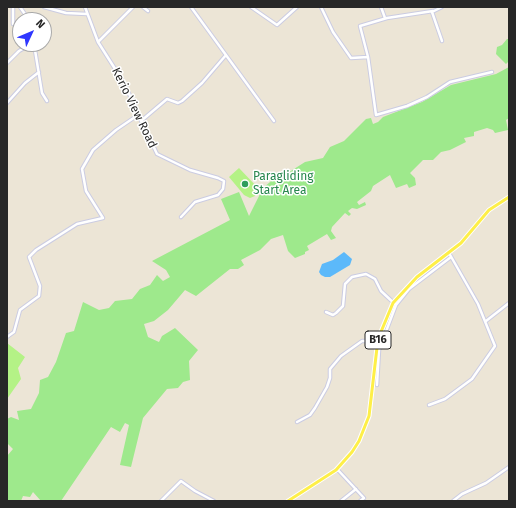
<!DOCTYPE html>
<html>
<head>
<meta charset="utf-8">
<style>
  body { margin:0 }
  #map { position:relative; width:516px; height:508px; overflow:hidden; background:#ece5d6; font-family:"Fira Sans",sans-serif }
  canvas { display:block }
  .frame { position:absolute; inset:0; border:8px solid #272727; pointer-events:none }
  .north { position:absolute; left:12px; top:12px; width:40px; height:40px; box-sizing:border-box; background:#fff; border:1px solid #a9a9a9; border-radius:50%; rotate:46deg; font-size:11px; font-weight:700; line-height:16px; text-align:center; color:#272727 }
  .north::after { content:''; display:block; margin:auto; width:14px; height:18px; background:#2f37ff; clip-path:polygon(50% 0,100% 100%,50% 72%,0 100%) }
</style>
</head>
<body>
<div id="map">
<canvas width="516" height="508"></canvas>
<div class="frame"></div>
<div class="north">N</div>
</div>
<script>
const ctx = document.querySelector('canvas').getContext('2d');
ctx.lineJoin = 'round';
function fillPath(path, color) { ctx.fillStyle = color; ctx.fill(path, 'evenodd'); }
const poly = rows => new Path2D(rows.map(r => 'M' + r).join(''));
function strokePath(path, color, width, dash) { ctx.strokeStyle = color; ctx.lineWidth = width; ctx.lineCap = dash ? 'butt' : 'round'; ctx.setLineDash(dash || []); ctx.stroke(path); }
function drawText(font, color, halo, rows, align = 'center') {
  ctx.font = font + ' "Fira Sans",sans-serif'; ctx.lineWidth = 3; ctx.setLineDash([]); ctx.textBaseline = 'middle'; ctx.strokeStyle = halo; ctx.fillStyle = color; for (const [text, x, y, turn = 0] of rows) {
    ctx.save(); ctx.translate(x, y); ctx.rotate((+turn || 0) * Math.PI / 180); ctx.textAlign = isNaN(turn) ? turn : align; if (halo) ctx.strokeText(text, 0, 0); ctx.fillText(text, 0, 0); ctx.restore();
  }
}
const green = poly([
  [507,39,509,39,509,61,506,64,496,54,497,47,502,45],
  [509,67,509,118,506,120,508,130,495,133,493,130,487,128,474,132,474,136,464,138,466,142,450,150,441,152,433,160,423,160,410,173,415,178,416,185,409,188,407,184,396,188,390,175,373,186,371,191,357,202,359,205,365,202,366,205,357,209,352,208,348,211,351,214,349,216,345,213,332,227,331,231,336,238,331,240,327,234,307,246,309,250,305,252,305,254,295,258,288,251,283,235,271,239,260,250,241,260,244,265,238,269,230,269,196,296,185,290,168,310,154,321,144,324,148,337,159,342,162,336,175,328,198,350,189,361,190,380,183,382,178,388,167,389,143,418,131,467,120,465,129,425,125,423,120,432,111,427,61,501,41,501,33,492,30,497,23,496,21,501,7,501,7,456,13,449,7,443,7,419,11,417,19,420,17,411,31,409,39,393,40,380,48,377,56,362,66,333,74,331,83,302,99,310,109,308,115,301,132,299,140,289,150,285,157,275,163,281,170,277,166,270,152,261,230,220,221,199,239,192,249,216,263,188,276,177,283,176,305,162,323,158,330,147,344,141,366,119,371,118,373,124,378,122,383,117,422,102,451,85,496,74]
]);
const pitch = poly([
  [239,168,258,188,255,196,250,198,244,195,229,177],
  [7,343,25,357,18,368,21,379,7,399]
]);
const water = poly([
  [344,252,352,259,350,265,330,277,325,277,321,275,319,272,322,264,333,260]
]);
const minor = poly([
  [20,7,29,20],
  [44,7,66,13,87,14],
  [85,7,98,42,124,83,157,154,190,170,218,178,224,181,223,189,218,195,195,202,181,217],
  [143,7,148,11],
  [191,7,274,121],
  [251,7,277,25,297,7],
  [321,7,333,32,351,58,368,57],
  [381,7,385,18],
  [442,7,432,12,442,41],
  [433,11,387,18,360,26,368,57,376,115,407,106,427,97,450,82,492,72],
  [13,24,13,7],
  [98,42,133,7],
  [34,44,42,93,47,101],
  [7,63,19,51,31,44],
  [7,103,25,83,39,72],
  [141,121,167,99,178,103,182,101,202,83,226,55],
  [396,305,409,289,451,257],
  [326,312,333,315,336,313,343,306,345,284,352,277,366,274,375,279,381,291,396,305,379,350,377,385],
  [486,321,509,303],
  [7,337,14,332,20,310,39,296,40,286,29,257,36,250,77,224,103,218,86,191,82,169,93,150,116,130,138,115],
  [429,405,445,399,472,379,495,346,478,304,449,253],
  [297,422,310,415,315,408,327,387,330,378,330,369,341,356,362,341,367,341,377,345],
  [337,469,364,498,360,501],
  [161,501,181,481,195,491,214,501],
  [341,501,356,489],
  [453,501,462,494,486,483,509,467]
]);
const major = poly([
  [288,501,336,470,352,452,359,441,369,416,378,339,393,303,417,277,461,243,489,210,509,197]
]);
const markers = [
  [245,184,4,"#2e9e5b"]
];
const shields = [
  [378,340,26]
];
const shieldNames = [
  ["B16",378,340]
];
const streetNames = [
  ["Kerio View Road",134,108,64]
];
const leisureNames = [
  ["Paragliding",253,177],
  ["Start Area",253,191]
];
fillPath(green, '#9ee98c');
fillPath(pitch, '#b4f286');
fillPath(water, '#5cb9fa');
strokePath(minor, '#cbcce2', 4.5);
strokePath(major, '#fff', 5);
strokePath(minor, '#fff', 2.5);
strokePath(major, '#feef48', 3);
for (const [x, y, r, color] of markers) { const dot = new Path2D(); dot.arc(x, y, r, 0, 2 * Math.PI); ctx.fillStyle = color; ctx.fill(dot); strokePath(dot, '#fff', 1.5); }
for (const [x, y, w] of shields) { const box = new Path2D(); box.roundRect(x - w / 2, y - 9, w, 18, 3); ctx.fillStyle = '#fff'; ctx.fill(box); strokePath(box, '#272727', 1); }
drawText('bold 11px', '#272727', null, shieldNames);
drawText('12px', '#272727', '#fff', streetNames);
drawText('12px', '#27864d', '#fff', leisureNames, 'left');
</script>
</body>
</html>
